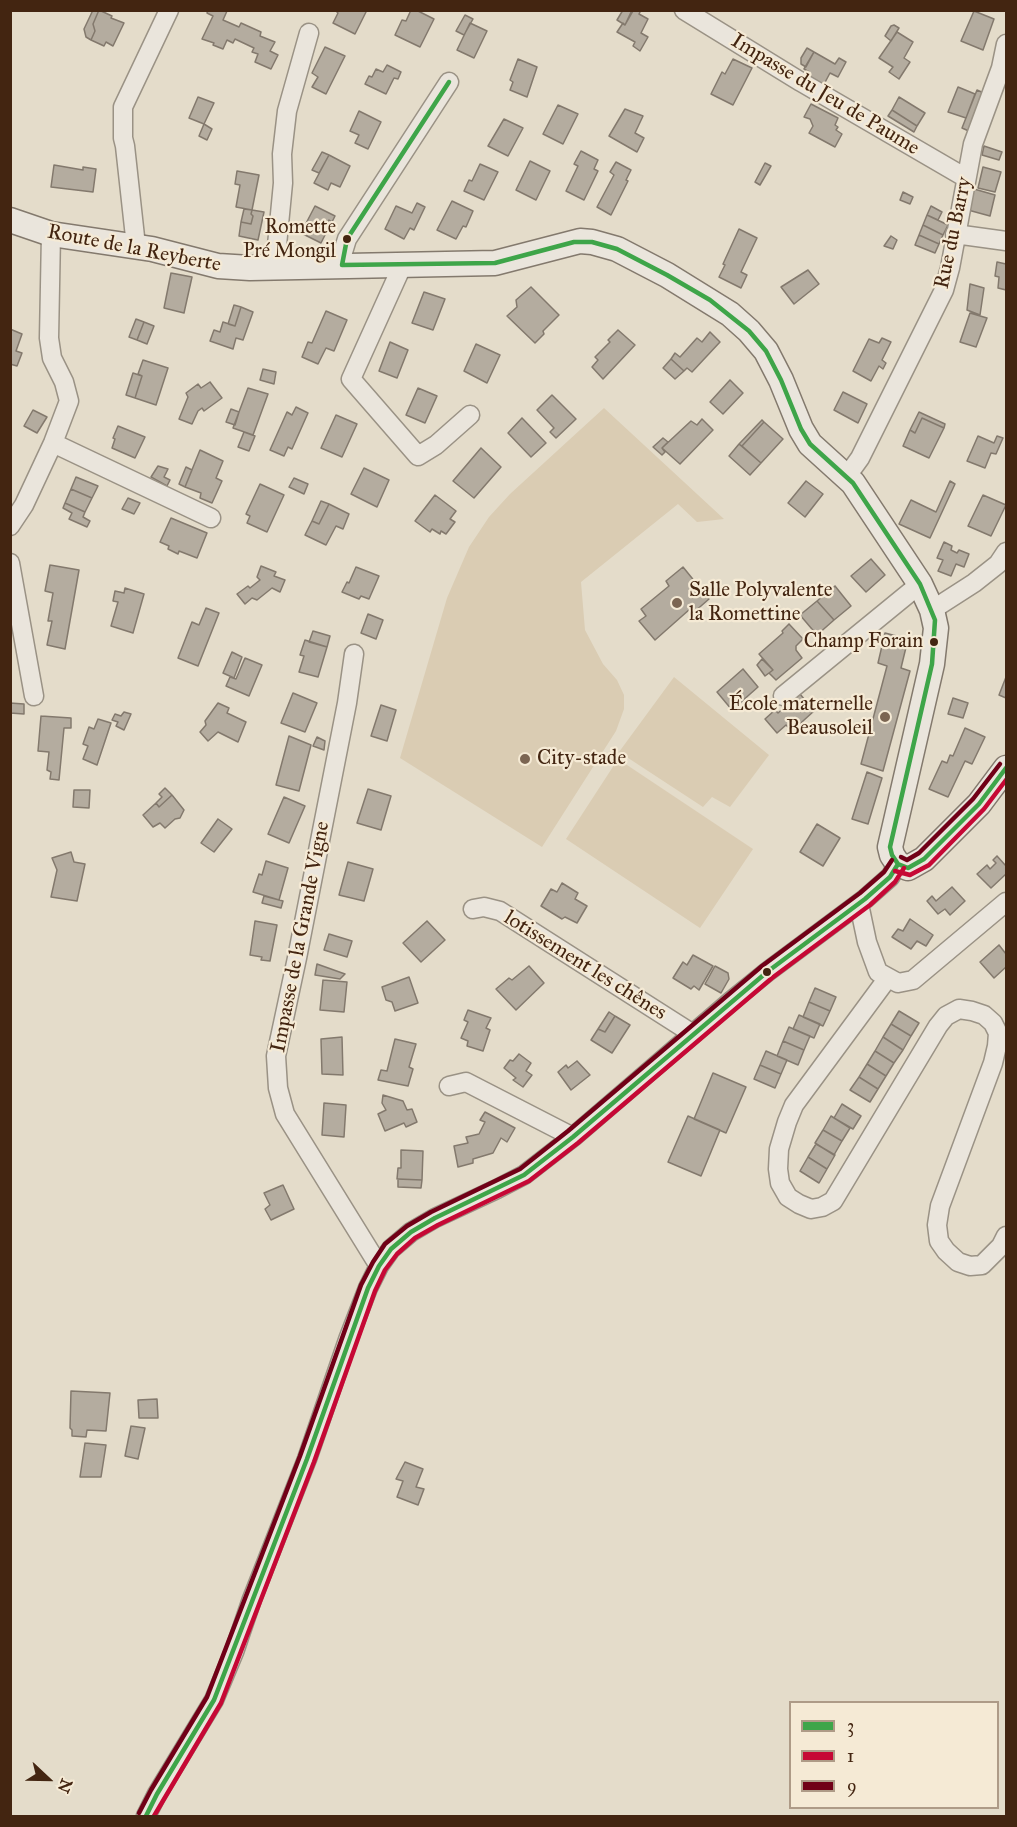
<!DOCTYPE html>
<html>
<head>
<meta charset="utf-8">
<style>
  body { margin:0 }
  #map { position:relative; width:1017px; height:1827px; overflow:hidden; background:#e4dcca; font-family:"IM FELL Great Primer",serif }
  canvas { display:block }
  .frame { position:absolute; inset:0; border:12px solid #432511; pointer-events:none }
  .legend { position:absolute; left:789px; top:1701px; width:210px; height:108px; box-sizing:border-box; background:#f5ead5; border:2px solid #ae9b87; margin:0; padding:8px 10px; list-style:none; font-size:18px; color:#432511 }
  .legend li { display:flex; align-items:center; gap:12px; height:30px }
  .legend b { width:30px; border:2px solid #ae9b87 }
  .north { position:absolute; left:18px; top:1749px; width:60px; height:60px; -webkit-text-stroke:4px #f5ead5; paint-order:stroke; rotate:112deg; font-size:16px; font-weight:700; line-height:24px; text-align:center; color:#432511 }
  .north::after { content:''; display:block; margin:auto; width:21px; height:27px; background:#432511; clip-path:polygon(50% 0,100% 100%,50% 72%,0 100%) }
</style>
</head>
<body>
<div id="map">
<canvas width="1017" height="1827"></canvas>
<div class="frame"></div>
<ul class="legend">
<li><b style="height:8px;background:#3ea549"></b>3</li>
<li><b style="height:8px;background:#c60835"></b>1</li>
<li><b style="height:8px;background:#710017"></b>9</li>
</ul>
<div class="north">N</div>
</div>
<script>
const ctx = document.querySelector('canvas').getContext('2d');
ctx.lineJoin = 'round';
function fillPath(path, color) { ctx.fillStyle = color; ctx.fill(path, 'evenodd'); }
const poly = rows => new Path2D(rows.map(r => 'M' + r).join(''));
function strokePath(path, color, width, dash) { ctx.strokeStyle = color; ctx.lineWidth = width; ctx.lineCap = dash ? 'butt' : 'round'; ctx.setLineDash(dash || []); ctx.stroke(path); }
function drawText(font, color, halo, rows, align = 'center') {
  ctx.font = font + ' "IM FELL Great Primer",serif'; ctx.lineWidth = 4.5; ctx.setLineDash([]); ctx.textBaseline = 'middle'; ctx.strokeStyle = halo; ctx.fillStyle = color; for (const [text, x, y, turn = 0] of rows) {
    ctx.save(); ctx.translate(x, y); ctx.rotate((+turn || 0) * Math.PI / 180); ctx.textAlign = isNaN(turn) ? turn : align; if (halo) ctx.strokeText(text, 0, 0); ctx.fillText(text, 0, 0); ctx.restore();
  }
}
const green = poly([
  [604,408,724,519,697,522,678,504,581,582,585,630,603,664,617,680,624,695,624,709,616,731,542,847,400,758,447,598,469,547,489,517,510,494],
  [674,677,769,755,730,807,712,797,703,807,619,752],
  [618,759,753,849,700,928,566,839]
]);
const building = poly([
  [93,10,99,10,93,24,95,31,91,40,86,37,84,29,93,10],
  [99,10,112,16,111,18,124,23,113,46,106,42,104,46,91,40,95,31,93,24,99,10],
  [208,10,227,11,223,20,239,27,241,23,261,32,260,36,275,42,270,51,278,55,271,69,255,62,258,54,252,52,254,48,235,39,233,43,227,40,223,49,213,45,214,43,202,39,213,16,207,13,208,10],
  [367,10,355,34,333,23,338,13,335,10,367,10],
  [411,10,416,10,434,19,420,47,395,35,402,20,406,21,411,10],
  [623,10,633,11,625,25,617,20,623,10],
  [632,10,641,10,639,14,648,19,641,33,648,37,640,51,633,46,635,42,617,32,623,23,625,25,632,10],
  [974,11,994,19,983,50,961,41,974,11],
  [465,15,473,19,464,35,456,31,465,15],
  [470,23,487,31,474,58,457,50,470,23],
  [894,25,899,28,891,41,885,36,891,26,894,25],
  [897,32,913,42,904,58,910,62,899,79,889,72,893,67,879,58,897,32],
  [325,47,345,56,326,94,312,87,318,77,312,73,325,47],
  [807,48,814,52,806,67,801,64,801,58,807,48],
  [814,52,835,64,839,58,846,62,838,77,830,73,822,88,805,79,809,72,804,69,814,52],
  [518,59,537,67,527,97,510,90,513,82,510,80,518,59],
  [733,59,752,68,733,105,711,94,722,72,725,74,733,59],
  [387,65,401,72,398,79,394,78,386,94,365,84,369,76,372,77,376,69,383,72,387,65],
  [958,87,975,94,966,118,948,112,958,87],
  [977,90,986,94,971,132,962,128,977,90],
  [198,97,214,103,204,124,189,118,198,97],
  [899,97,925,113,917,126,892,110,899,97],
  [811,104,838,118,835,125,838,127,836,130,842,134,835,147,809,133,813,126,810,119,804,117,811,104],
  [558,105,578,114,563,144,543,134,558,105],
  [625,109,643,116,635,133,644,138,637,152,609,136,625,109],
  [892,110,917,126,914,132,888,116,892,110],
  [359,111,381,122,368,149,355,143,359,135,350,131,359,111],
  [504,119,523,128,508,156,488,146,504,119],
  [204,124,212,129,207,140,199,136,204,124],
  [984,146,1002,152,999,160,982,155,984,146],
  [581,151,598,160,594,169,598,171,584,200,566,191,578,166,574,164,581,151],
  [322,152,329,155,319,173,312,170,322,152],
  [329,155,350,166,340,187,331,183,328,190,314,183,329,155],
  [530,161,550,171,536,200,516,190,530,161],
  [616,162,631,170,626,180,628,181,611,215,597,207,614,175,610,172,616,162],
  [765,163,771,166,760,185,755,182,765,163],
  [480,164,498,172,484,200,464,191,469,180,472,181,480,164],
  [54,165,83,170,83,167,96,169,93,192,51,187,54,165],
  [983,167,1001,172,995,192,978,188,983,167],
  [237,171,259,175,252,210,236,207,240,185,235,184,237,171],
  [974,189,995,195,990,216,968,210,974,189],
  [903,192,913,197,910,204,900,200,903,192],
  [452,201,473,211,466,227,463,226,456,239,437,230,452,201],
  [417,203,425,207,414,230,410,228,404,239,385,229,396,206,412,213,417,203],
  [315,206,335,216,332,222,329,220,324,229,327,231,321,243,301,233,315,206],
  [931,206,942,212,938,220,927,215,931,206],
  [244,209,252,210,251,214,253,216,251,224,241,222,244,209],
  [252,210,264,212,258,240,239,236,241,222,251,224,253,216,251,214,252,210],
  [927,215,948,225,943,235,923,225,927,215],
  [923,225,943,235,939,244,919,235,923,225],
  [739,229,757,238,741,272,747,275,741,288,719,277,725,265,723,264,739,229],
  [919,235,939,244,935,253,915,245,919,235],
  [891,236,897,240,893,249,884,246,891,236],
  [997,262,1006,264,1006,290,998,288,999,277,995,276,997,262],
  [808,270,819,284,794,304,781,287,808,270],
  [171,273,192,277,184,313,164,308,171,273],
  [970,284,984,288,980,315,967,310,970,284],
  [531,287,559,315,543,331,544,334,535,343,507,316,517,307,516,300,531,287],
  [424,292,445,299,433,330,412,323,424,292],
  [234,305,241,307,235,326,228,324,234,305],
  [241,307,253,312,243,340,236,338,233,349,210,341,214,330,220,332,223,322,235,326,241,307],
  [326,311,347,320,334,351,326,348,318,364,302,357,308,342,312,343,326,311],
  [970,313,987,318,976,347,960,342,970,313],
  [136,319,144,322,137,340,129,337,136,319],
  [144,322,154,326,147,344,137,340,144,322],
  [10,329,22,334,16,351,22,353,17,366,10,364,10,329],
  [618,330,635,345,603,379,592,367,598,360,595,357,610,342,608,340,618,330],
  [710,332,720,342,692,372,687,368,684,371,671,359,675,353,680,357,697,338,702,342,710,332],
  [882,338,891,342,882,360,886,363,883,369,879,366,871,381,853,371,869,339,879,343,882,338],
  [390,342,408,350,397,378,379,371,390,342],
  [476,344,500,355,487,383,464,371,476,344],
  [671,359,684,371,675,379,663,368,671,359],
  [143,360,168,368,156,405,135,398,142,376,138,374,143,360],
  [263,369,276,372,274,384,260,380,263,369],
  [133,373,142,376,135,398,126,395,133,373],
  [730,380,743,393,723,414,710,402,730,380],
  [210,382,222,398,204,411,202,408,198,411,192,424,179,419,188,397,186,393,198,384,201,388,210,382],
  [248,388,268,394,253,435,233,428,248,388],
  [418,388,437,396,425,423,406,415,418,388],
  [843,392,867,404,858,423,834,410,843,392],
  [552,395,576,419,556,438,550,432,554,428,537,410,552,395],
  [296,407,308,413,292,449,288,447,284,456,270,450,287,412,292,415,296,407],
  [231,409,239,412,235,425,226,422,231,409],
  [33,410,47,417,37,433,24,426,33,410],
  [919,412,945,424,944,428,922,418,915,433,910,430,919,412],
  [336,415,357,424,342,457,321,448,336,415],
  [522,418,546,443,531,457,508,433,522,418],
  [922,418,944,428,929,458,903,446,910,430,915,433,922,418],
  [702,419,713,430,680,464,662,448,691,421,697,425,702,419],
  [762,420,764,422,742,446,739,444,762,420],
  [764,422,783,439,761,463,742,446,764,422],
  [118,426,145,437,135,458,112,448,115,439,113,438,118,426],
  [244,432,255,436,249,451,238,447,244,432],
  [978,436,994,443,997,436,1003,438,996,454,991,453,985,468,967,461,978,436],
  [663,438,668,442,662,448,665,452,662,455,653,447,663,438],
  [739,444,761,463,750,475,729,456,739,444],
  [481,448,501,467,474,498,453,481,481,448],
  [200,450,223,461,216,478,222,481,212,503,200,498,201,493,185,487,200,450],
  [158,466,168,469,164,477,170,480,167,486,151,477,158,466],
  [186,467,192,470,185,487,179,484,186,467],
  [364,468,389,480,377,507,351,494,364,468],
  [76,477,98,486,92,498,71,489,76,477],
  [294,478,308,484,304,494,289,487,294,478],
  [806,481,823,494,805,517,788,503,806,481],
  [950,481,955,484,930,538,899,524,911,500,936,512,950,481],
  [260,484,284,495,267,532,247,523,250,516,246,514,260,484],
  [71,489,92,498,85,512,65,503,71,489],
  [435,495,456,511,450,519,455,522,446,534,441,531,440,534,432,529,430,532,415,521,435,495],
  [983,495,1006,505,991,536,968,526,983,495],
  [128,498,140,503,134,514,122,509,128,498],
  [321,501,329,504,319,524,312,521,321,501],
  [65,503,85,512,83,517,90,521,87,527,69,519,72,513,63,508,65,503],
  [329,504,349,514,343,529,336,526,326,545,305,535,312,521,319,524,329,504],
  [171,518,207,533,197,558,179,551,178,554,168,549,169,546,160,542,171,518],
  [944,542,952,546,951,550,957,553,959,550,969,554,964,567,956,564,951,576,938,571,943,560,937,558,944,542],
  [871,559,885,575,866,592,851,576,871,559],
  [50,565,79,570,65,649,47,645,52,621,48,621,53,593,45,591,50,565],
  [261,566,276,572,274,576,285,580,280,592,272,588,257,600,252,598,245,604,237,594,248,586,250,588,260,580,257,577,261,566],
  [356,567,379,576,369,599,361,596,359,599,342,592,347,582,349,583,356,567],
  [683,567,709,599,693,613,690,609,655,640,639,621,646,616,641,609,669,586,666,581,683,567],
  [835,586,851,606,834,620,817,601,835,586],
  [125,588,144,594,133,633,111,626,118,602,113,601,115,591,124,593,125,588],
  [817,601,834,620,817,635,800,615,817,601],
  [206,608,219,613,198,666,178,658,192,622,199,625,206,608],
  [368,614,383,620,376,639,361,633,368,614],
  [789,624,803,639,796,646,796,650,802,658,776,680,769,673,773,670,759,654,783,633,782,631,789,624],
  [313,631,330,636,327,647,309,642,313,631],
  [885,633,908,639,901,668,910,671,883,771,861,764,887,666,878,663,885,633],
  [305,640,327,647,318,677,299,672,304,656,300,655,305,640],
  [232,652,242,657,234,678,223,673,232,652],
  [245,658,262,665,249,696,226,686,230,677,236,679,245,658],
  [762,659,773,670,765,676,757,665,762,659],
  [743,669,758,687,732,710,717,692,743,669],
  [1006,677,1006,698,999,695,1006,677],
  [293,693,317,703,305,732,281,723,293,693],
  [800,694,814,711,792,731,786,725,777,733,765,719,775,710,778,713,800,694],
  [953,698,968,703,963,718,948,714,953,698],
  [10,703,24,704,24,714,10,713,10,703],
  [218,703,229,708,227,713,246,722,238,742,218,732,208,741,200,732,206,725,205,721,218,703],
  [381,705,396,710,387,741,371,736,381,705],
  [124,712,131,714,124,730,116,726,118,722,112,720,115,714,121,716,124,712],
  [41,716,71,718,71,728,64,728,59,780,50,779,51,772,47,770,49,752,38,751,41,716],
  [98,719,111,723,97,765,83,759,88,746,83,744,89,727,94,729,98,719],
  [965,728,985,737,972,764,965,761,948,797,929,789,942,761,947,763,950,755,953,756,965,728],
  [289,736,311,745,299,791,276,785,289,736],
  [317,737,325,741,324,750,313,746,317,737],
  [867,772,882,778,868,824,852,819,867,772],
  [165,788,172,795,159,807,156,803,162,797,159,794,165,788],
  [368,789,391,796,381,830,357,823,368,789],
  [74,790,90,790,89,808,73,807,74,790],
  [172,795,184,810,180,818,175,819,165,828,160,823,153,827,143,815,156,803,159,807,172,795],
  [284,797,305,806,289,843,268,834,284,797],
  [218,819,232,829,214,852,201,843,218,819],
  [817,824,840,838,823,866,800,852,817,824],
  [71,852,74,862,85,864,77,901,51,897,57,870,52,858,71,852],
  [997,856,1006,866,1006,874,991,888,977,874,987,865,990,869,996,863,993,860,997,856],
  [266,861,288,868,279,900,253,892,259,874,262,875,266,861],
  [348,862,373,869,364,901,339,895,348,862],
  [562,883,578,893,575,899,587,906,577,923,565,917,562,919,541,906,551,889,557,892,562,883],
  [952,887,965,901,950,915,945,909,938,914,927,901,932,896,936,901,952,887],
  [264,896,283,901,281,908,262,903,264,896],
  [910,919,933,935,926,946,917,941,911,949,892,937,898,929,903,931,910,919],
  [255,921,277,925,270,961,261,960,262,957,250,955,255,921],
  [427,921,445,940,421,962,403,943,427,921],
  [329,934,352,941,347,957,324,950,329,934],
  [999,945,1006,954,1006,967,994,978,980,962,999,945],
  [693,955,713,966,699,990,694,986,691,989,673,978,683,962,687,965,693,955],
  [317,964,345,974,340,979,315,975,317,964],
  [529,966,544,983,516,1010,496,989,509,978,512,980,529,966],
  [715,966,728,973,729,979,721,993,705,984,715,966],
  [409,977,418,1003,395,1011,392,1002,386,1000,382,987,409,977],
  [323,980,347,982,344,1012,320,1010,323,980],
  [815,988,836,997,830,1011,809,1002,815,988],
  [809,1002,830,1011,823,1026,803,1017,809,1002],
  [468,1010,491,1018,486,1028,490,1030,483,1051,467,1046,468,1041,461,1038,468,1022,464,1020,468,1010],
  [899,1011,919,1023,911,1036,891,1024,899,1011],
  [609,1012,615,1016,605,1032,598,1029,609,1012],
  [799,1015,820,1024,814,1038,793,1029,799,1015],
  [615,1016,630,1025,612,1053,591,1040,598,1029,605,1032,615,1016],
  [891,1024,911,1036,903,1050,883,1037,891,1024],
  [789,1027,810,1036,804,1050,783,1041,789,1027],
  [342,1037,343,1075,322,1074,321,1039,342,1037],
  [883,1037,903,1050,894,1063,875,1051,883,1037],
  [395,1039,416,1044,409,1067,413,1069,408,1086,378,1080,381,1070,387,1071,395,1039],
  [783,1041,804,1050,798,1065,777,1056,783,1041],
  [766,1051,787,1060,781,1074,760,1065,766,1051],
  [875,1051,894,1063,886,1076,867,1064,875,1051],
  [519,1054,531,1063,526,1071,532,1075,523,1087,513,1080,516,1078,504,1068,510,1060,513,1061,519,1054],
  [577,1061,590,1075,571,1090,558,1072,566,1065,568,1068,577,1061],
  [867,1064,886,1076,878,1089,859,1077,867,1064],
  [760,1065,781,1074,775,1088,754,1079,760,1065],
  [713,1073,746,1087,726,1133,694,1119,713,1073],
  [859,1077,878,1089,870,1102,850,1090,859,1077],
  [383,1095,403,1101,407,1110,412,1109,417,1122,406,1127,404,1123,385,1131,378,1114,386,1110,382,1103,383,1095],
  [324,1103,346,1105,344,1137,322,1135,324,1103],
  [842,1104,861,1116,853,1129,834,1118,842,1104],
  [485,1112,515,1128,507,1142,501,1138,493,1153,473,1159,473,1163,458,1167,454,1146,468,1143,466,1137,479,1134,485,1122,480,1120,485,1112],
  [688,1116,720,1130,701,1176,668,1162,688,1116],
  [831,1116,850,1128,842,1141,823,1130,831,1116],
  [823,1130,842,1141,834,1155,815,1143,823,1130],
  [816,1144,835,1155,827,1169,808,1157,816,1144],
  [401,1150,423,1151,422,1180,397,1179,398,1168,401,1168,401,1150],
  [808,1157,827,1169,819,1183,800,1171,808,1157],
  [398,1179,422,1180,421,1188,398,1187,398,1179],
  [283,1185,294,1209,271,1220,265,1209,270,1205,264,1193,283,1185],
  [71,1391,110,1393,106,1431,87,1430,86,1437,72,1436,72,1430,70,1428,71,1391],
  [157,1399,158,1418,139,1418,138,1400,157,1399],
  [131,1426,145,1428,138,1459,125,1456,131,1426],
  [85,1443,106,1445,101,1477,80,1477,85,1443],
  [405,1462,423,1469,416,1487,424,1489,418,1505,397,1497,403,1481,396,1479,405,1462]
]);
const street = poly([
  [684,10,801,82,966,178],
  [955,234,1006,241],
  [136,246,125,146,123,138,123,107,169,10],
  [403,264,351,379,418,456,436,445,470,415],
  [342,265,343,252,347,239,449,82],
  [275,266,283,183,282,154,287,111,309,33],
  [53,443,211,518],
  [847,476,860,458,944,290,950,268,973,144,1001,68,1006,44],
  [10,526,24,505,53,443,69,401,64,382,52,358,49,338,51,234],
  [10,563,34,696],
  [932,610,974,583,998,564,1006,552],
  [354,654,347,703,297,958,276,1056,278,1088,285,1114,379,1266],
  [783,696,920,584],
  [859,904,867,942,878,972,898,983,913,980,1006,902],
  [473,909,484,907,500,911,693,1034],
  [887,979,794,1105,787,1122,779,1149,778,1169,780,1183,788,1197,799,1204,811,1209,822,1207,833,1201,938,1026,946,1016,959,1009,972,1011,984,1015,993,1023,998,1033,997,1046,993,1063,940,1206,937,1225,939,1241,946,1251,958,1262,970,1266,982,1265,1001,1246,1006,1236],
  [449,1086,466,1082,573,1137],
  [146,1816,157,1794,214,1700,234,1652,252,1599,307,1459,349,1337,368,1288,379,1266,391,1249,411,1232,435,1218,497,1189,524,1175,573,1137,730,1002,767,972,865,899,890,877,898,864]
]);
const secondary = poly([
  [10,220,51,234,152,249,218,266,250,268,495,263,580,241,592,242,617,249,667,275,730,314,749,331,766,351,781,380,801,429,810,444,853,483,920,584,932,610,936,628,932,664,890,847,892,855,898,864,908,868,924,859,979,804,1006,768]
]);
const bus1 = poly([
  [342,265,495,263,574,242,592,242,617,249,667,275,710,300,749,331,766,351,781,380,801,429,810,444,853,483,920,584,935,620,932,664,890,847,892,855,898,864],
  [342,265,347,239,449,82],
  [898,864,908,868,924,859,979,804,1006,768],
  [146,1816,157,1794,214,1700,307,1459,368,1288,379,1266,391,1249,411,1232,435,1218,524,1175,573,1137,767,972,865,899,890,877,898,864]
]);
const bus2 = poly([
  [895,871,910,875,929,865,984,809,1006,780],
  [154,1816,221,1703,314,1462,375,1291,385,1270,397,1254,415,1238,438,1225,529,1181,578,1143,772,978,870,905,895,882,904,868]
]);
const bus3 = poly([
  [901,857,907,860,919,853,973,799,1000,764],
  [139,1813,151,1790,207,1697,300,1456,361,1285,373,1262,385,1244,407,1226,431,1212,520,1169,568,1131,762,966,860,893,884,872,892,860]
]);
const markers = [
  [347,239,5,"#432511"],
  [677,603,6,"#7b6552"],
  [934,642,5,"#432511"],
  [885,717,6,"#7b6552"],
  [525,759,6,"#7b6552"],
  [767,972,5,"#432511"]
];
const busNames = [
  ["Romette",336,228],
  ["Pré Mongil",336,252],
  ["Champ Forain",923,642]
];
const streetNames = [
  ["Impasse du Jeu de Paume",825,95,31],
  ["Rue du Barry",954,233,-78],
  ["Route de la Reyberte",134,249,11],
  ["Impasse de la Grande Vigne",301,937,-79],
  ["lotissement les chênes",585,966,32]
];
const poiNames = [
  ["Salle Polyvalente",689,591],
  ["la Romettine",689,615],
  ["École maternelle",873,705,"right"],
  ["Beausoleil",873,729,"right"],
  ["City-stade",537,759]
];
fillPath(green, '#daccb3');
fillPath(building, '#b4ac9f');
strokePath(building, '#83796d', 1.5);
strokePath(street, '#9a9285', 21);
strokePath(secondary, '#83796d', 27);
strokePath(street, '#eae5dc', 18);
strokePath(secondary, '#eae5dc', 24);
strokePath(bus1, '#3ea549', 4.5);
strokePath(bus2, '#c60835', 4.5);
strokePath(bus3, '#710017', 4.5);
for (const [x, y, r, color] of markers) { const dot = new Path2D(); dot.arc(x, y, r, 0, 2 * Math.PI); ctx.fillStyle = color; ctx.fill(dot); strokePath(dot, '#f5ead5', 2); }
drawText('20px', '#432511', '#f5ead5', busNames, 'right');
drawText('21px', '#432511', '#f5ead5', streetNames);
drawText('21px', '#432511', '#f5ead5', poiNames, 'left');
</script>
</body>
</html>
